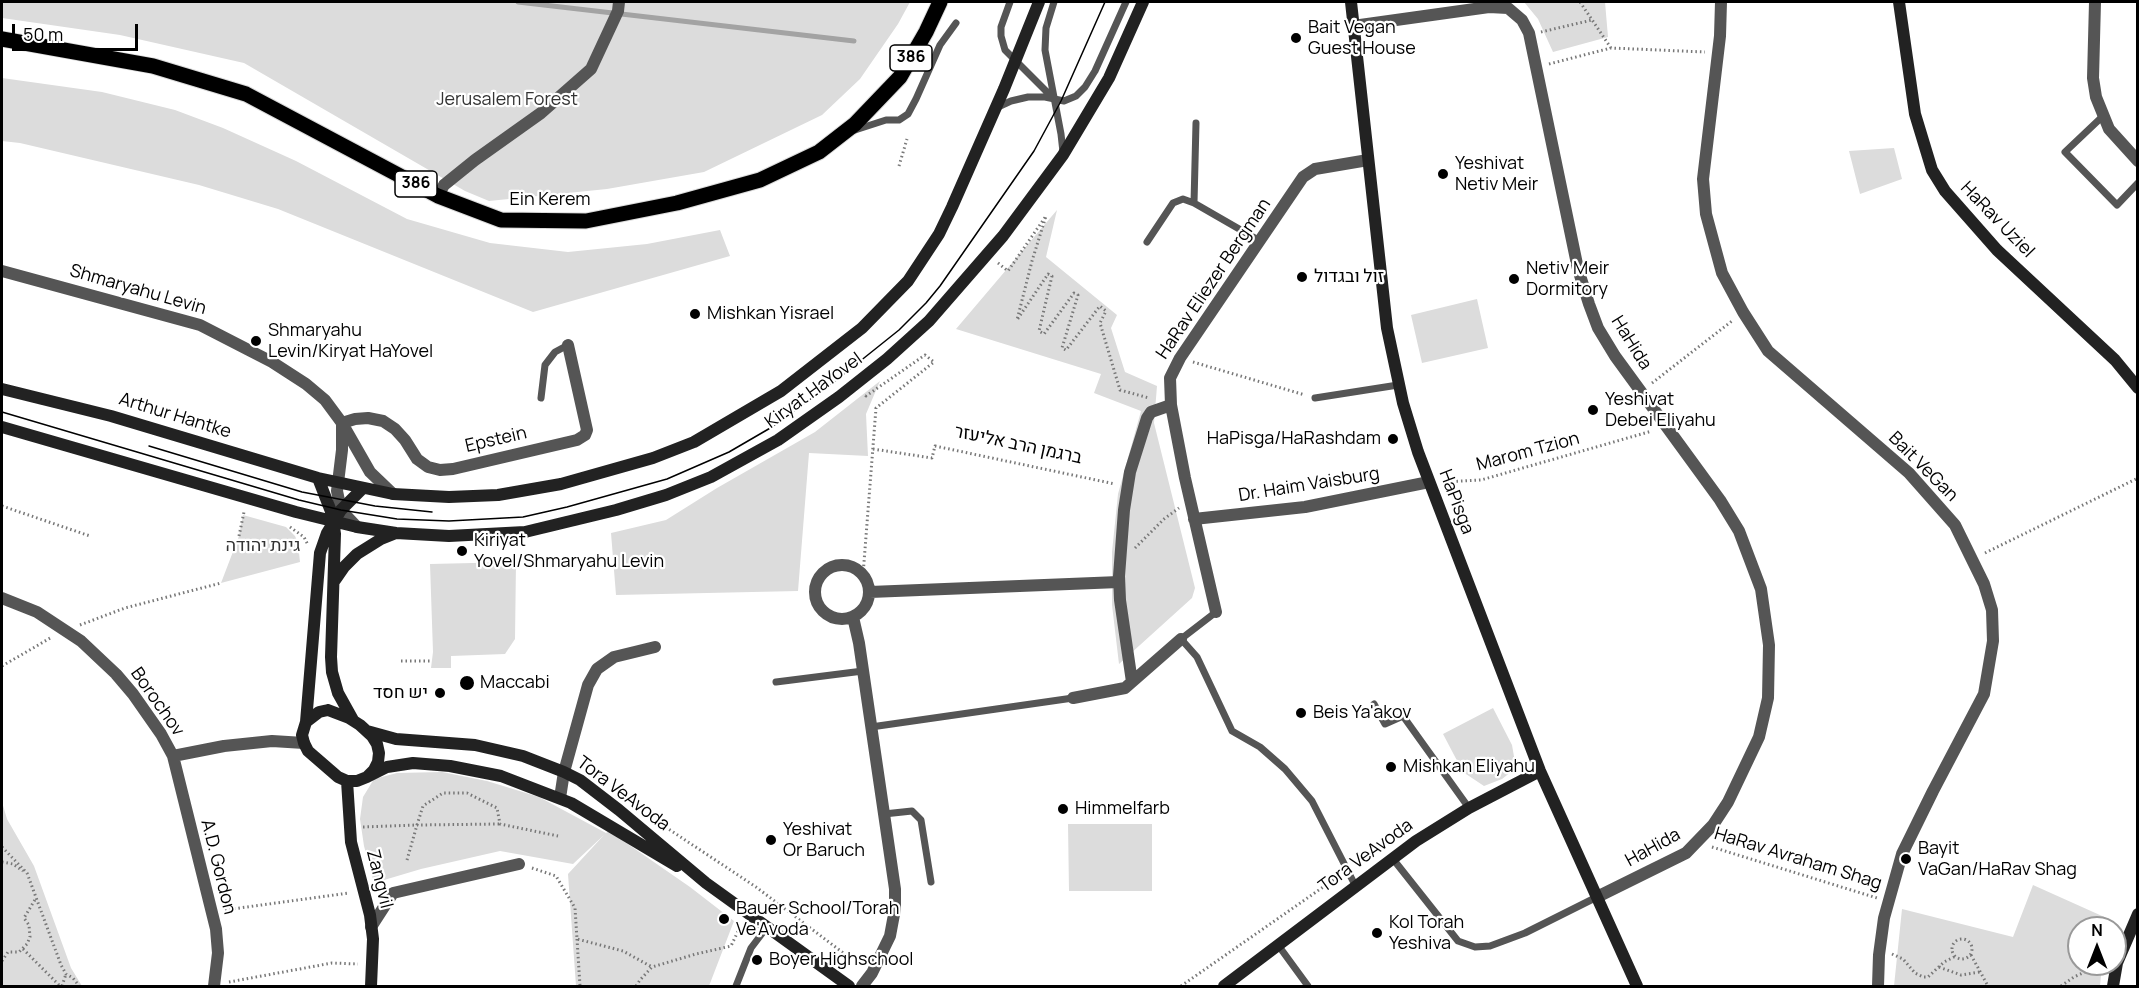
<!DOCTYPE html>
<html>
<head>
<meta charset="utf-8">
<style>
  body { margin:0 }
  #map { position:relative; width:2139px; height:988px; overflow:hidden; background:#fff; font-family:Manrope,sans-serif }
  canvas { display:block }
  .frame { position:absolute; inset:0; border:3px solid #000; pointer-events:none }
  .north { position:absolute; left:2067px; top:916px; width:60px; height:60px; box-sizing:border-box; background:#fff; border:2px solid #999; border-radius:50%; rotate:0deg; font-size:16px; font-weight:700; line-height:24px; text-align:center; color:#000 }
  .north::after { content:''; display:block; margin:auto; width:21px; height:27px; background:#000; clip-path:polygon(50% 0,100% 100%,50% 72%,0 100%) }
  .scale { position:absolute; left:12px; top:24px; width:126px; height:27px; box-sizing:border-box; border:3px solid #000; border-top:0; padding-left:8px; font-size:18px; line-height:21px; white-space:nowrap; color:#000; -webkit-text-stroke:4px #fff; paint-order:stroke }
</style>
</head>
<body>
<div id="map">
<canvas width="2139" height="988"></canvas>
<div class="frame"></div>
<div class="north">N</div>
<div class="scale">50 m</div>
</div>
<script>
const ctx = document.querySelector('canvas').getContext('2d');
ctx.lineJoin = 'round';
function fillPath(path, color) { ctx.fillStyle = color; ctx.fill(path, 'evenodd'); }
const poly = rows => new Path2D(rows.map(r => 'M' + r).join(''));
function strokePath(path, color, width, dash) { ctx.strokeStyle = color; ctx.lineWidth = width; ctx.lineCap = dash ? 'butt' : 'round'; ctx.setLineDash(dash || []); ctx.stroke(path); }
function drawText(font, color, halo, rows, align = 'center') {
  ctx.font = font + ' Manrope,Heebo,sans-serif'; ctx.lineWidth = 4.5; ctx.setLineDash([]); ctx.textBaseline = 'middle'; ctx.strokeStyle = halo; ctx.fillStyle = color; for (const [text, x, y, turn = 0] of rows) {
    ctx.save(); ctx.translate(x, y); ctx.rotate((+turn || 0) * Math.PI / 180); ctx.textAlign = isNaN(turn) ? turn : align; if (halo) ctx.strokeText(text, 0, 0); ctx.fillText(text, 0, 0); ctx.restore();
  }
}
const green = poly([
  [2,2,910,2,898,24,860,79,822,115,704,172,607,189,489,201,465,191,244,63,120,35,2,18],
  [1524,2,1605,2,1608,37,1553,52,1538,19],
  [2,78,102,92,175,110,223,128,296,161,407,219,490,243,568,252,647,244,720,230,730,256,533,312,278,209,199,185,20,143,2,141],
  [1894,148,1902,179,1860,194,1849,151],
  [1057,210,1046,257,1117,315,1111,328,1125,372,1157,386,1154,423,1195,588,1192,598,1119,664,1112,605,1112,552,1118,494,1141,411,1094,393,1101,374,956,329],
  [1477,299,1488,348,1422,363,1411,315],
  [880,381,866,414,868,456,809,453,798,591,616,595,611,533,666,520,717,488,815,432],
  [243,515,286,527,295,536,298,543,300,562,221,583,239,536],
  [516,562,515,639,505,654,451,656,451,668,431,668,433,652,430,564],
  [1493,708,1512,745,1516,768,1502,779,1484,786,1463,772,1443,734],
  [442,772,487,781,539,797,606,833,609,831,690,887,734,921,709,986,576,986,568,874,604,835,573,864,500,851,421,869,374,883,364,846,360,819,363,797,374,779,397,773],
  [2,802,7,819,34,866,71,968,82,986,2,986],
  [1068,824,1152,824,1152,891,1069,891],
  [2033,885,2111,920,2110,928,2079,928,2079,964,2102,964,2100,986,1894,986,1902,909,2013,937]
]);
const stream = poly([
  [518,2,854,41]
]);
const path = poly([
  [1580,2,1611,48],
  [1541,32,1592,20],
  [1549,64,1611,48,1705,52],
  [899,166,907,139],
  [998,263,1008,271,1046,216,1032,261,1017,320,1048,274,1052,276,1039,331,1044,334,1074,293,1078,295,1062,348,1066,350,1100,306,1106,311,1100,323,1120,390,1149,398],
  [1193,362,1305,395],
  [1652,383,1732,321],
  [873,449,932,458,935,446,1115,484],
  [1443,482,1481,480,1652,431],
  [2,506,90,536],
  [290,527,304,537,308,545],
  [239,536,244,512],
  [1135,548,1164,519,1179,508],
  [1985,553,2138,478],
  [863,575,876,408,934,362,925,355,866,396,865,394],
  [80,625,125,608,221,583],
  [401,661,432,661],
  [2,666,52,637],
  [658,822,756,887,846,955],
  [363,827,417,825,423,806,443,793,467,793,497,808,500,824,558,836],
  [2,847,27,873,61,965,66,974,73,978,79,986],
  [1712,847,1877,898],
  [407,860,417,825,500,824],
  [2,862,13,864,23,871],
  [1357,864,1377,851],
  [532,868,556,876,575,908,577,939,623,951,652,967],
  [225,910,349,893],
  '1952 949a10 10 0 1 1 20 0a10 10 0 1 1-20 0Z',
  [577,939,580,986],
  [23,949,60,986],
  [1892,954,1903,959,1915,973,1923,977,1928,977,1944,962,1954,957],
  [1971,955,1988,986],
  [2,961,8,952,19,952,27,944,30,937,29,925,24,918,36,898],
  [1939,967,1961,975,1980,972],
  [229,982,332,963,358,964],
  [62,986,66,974],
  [636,986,640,980,652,967,696,954,731,946,741,925],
  [1181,986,1339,876],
  [2061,986,2074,977,2085,972,2100,973]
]);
const lane = poly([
  [1010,2,1001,27,1001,36,1005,50,1052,97],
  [1054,2,1046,28,1045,50,1061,134,1063,152],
  [998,107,1011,101,1028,97,1045,97,1064,101,1076,96,1085,87,1095,71,1126,2],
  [2103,116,2065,152,2117,205,2138,183],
  [1196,123,1194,203,1260,241],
  [855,130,886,120,899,120,908,114,916,99,940,45,956,23],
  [1147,242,1173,203,1183,199,1194,203],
  [541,398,545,365,555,352,568,345],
  [1315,398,1398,385],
  [1216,612,1181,639,1197,657,1232,731,1260,747,1285,769,1312,801,1355,885],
  [776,682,863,671],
  [1374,704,1385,724,1403,716,1469,808],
  [871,727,1073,698],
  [884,814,912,811,921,820,931,882],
  [1393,859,1458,941,1475,947,1490,946,1525,933,1597,897],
  [1278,945,1308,986],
  [736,986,751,948,767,927]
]);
const street = poly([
  [1721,2,1720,36,1703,179,1706,214,1722,273,1743,312,1768,351,1909,473,1955,525,1984,584,1992,610,1993,641,1984,694,1933,791,1902,854,1884,918,1879,955,1878,986],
  [2095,2,2093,78,2096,97,2109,129,2138,161],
  [1353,26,1489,7,1508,8,1522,20,1529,33,1578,269,1589,304,1598,328,1615,356,1720,500,1739,531,1761,589,1769,645,1768,698,1759,737,1728,802,1713,825,1686,853,1597,897],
  [438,196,444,185,475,160,541,113,591,69,618,11,619,2],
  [2,271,200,325,272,362,306,384,325,400,342,423,370,472,393,494],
  [342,423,355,419,368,418,383,421,395,429,405,440,417,459,428,467,440,470,453,469,577,440,585,435,587,430,568,345],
  [342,424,342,450,337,491,341,510,357,527],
  [1194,519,1305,507,1429,482],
  '815 592a27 27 0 1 1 54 0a27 27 0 1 1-54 0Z',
  [870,592,1119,582],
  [2,598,37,612,81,641,116,674,133,694,161,734,173,756,216,929,218,953,214,986],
  [1216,612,1185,478,1171,405,1170,378,1180,358,1303,177,1315,169,1368,160],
  [853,617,859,643,895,889,895,909,890,936,872,973,862,986],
  [1132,682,1120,600,1119,576,1124,510,1130,472,1147,418,1151,412,1171,405],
  [1073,698,1125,688,1181,639],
  [173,756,224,746,272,741,304,743],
  [560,798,564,772,588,685,597,669,614,657,655,647],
  [371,927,393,893,519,864]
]);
const secondary = poly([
  [1351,2,1387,328,1403,403,1418,452,1540,771,1637,986],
  [1899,2,1915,114,1932,170,1945,191,1997,250,2115,360,2138,388],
  [2,389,111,416,318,478,393,494,449,497,498,495,561,484,653,458,694,442,781,391,862,328,908,281,939,234,952,207,1004,89,1039,2],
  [2,427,296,512,357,527,396,533,449,536,525,532,616,510,666,495,711,477,778,440,839,397,887,359,929,321,1003,236,1063,155,1109,78,1143,2],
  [318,478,332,514,335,534,331,657,332,672,338,693,353,720],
  [335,580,344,567,357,554,381,539,396,533],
  [328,710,349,718,360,725,372,736,377,744,379,753,378,762,374,770,367,777,357,781,347,781,338,777,308,751,304,743,302,735,306,722,319,712,328,710],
  [306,722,320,553,327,533,341,510,363,488],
  [367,731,396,739,475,745,523,756,564,772,580,780,619,810,706,883,849,986],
  [367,777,387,767,413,763,450,766,501,776,571,803,677,866],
  [347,781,351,842,370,915,373,939,371,986],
  [1224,986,1416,841,1469,808,1540,771],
  [2113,986,2117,963,2138,914]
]);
const primary = poly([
  [2,39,153,66,246,94,438,196,501,220,586,221,677,203,760,180,819,152,855,124,900,77,926,32,940,2]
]);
const tram = poly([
  [2,412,299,500,341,510,397,519,449,521,523,517,567,507,667,479,729,452,772,427,834,382,899,330,926,303,940,286,1034,151,1061,101,1105,2],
  [149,446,302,492,375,506,432,512]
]);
const markers = [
  [1296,38,6,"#000"],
  [1443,174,6,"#000"],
  [1302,277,6,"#000"],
  [1514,279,6,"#000"],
  [695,314,6,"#000"],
  [256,341,6,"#000"],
  [1593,410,6,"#000"],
  [1393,439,6,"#000"],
  [462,551,6,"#000"],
  [467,683,8,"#000"],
  [440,693,6,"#000"],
  [1301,713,6,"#000"],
  [1391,767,6,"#000"],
  [1063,809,6,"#000"],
  [771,840,6,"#000"],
  [1906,859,6,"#000"],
  [724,919,6,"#000"],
  [1377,933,6,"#000"],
  [757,960,6,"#000"]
];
const shields = [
  [911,58,42],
  [416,184,42]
];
const shieldNames = [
  ["386",911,58],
  ["386",416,184]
];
const poiNames = [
  ["Bait Vegan",1308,28],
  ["Guest House",1308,49],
  ["Yeshivat",1455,164],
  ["Netiv Meir",1455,185],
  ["Netiv Meir",1526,269],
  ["Dormitory",1526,290],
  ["זול ובגדול",1314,277],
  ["Mishkan Yisrael",707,314],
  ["Shmaryahu",268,331],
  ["Levin/Kiryat HaYovel",268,352],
  ["Yeshivat",1605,400],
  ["Debei Eliyahu",1605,421],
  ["HaPisga/HaRashdam",1381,439,"right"],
  ["Kiriyat",474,541],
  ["Yovel/Shmaryahu Levin",474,562],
  ["Maccabi",480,683],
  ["יש חסד",428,693,"right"],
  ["Beis Ya'akov",1313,713],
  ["Mishkan Eliyahu",1403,767],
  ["Himmelfarb",1075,809],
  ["Yeshivat",783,830],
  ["Or Baruch",783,851],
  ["Bayit",1918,849],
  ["VaGan/HaRav Shag",1918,870],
  ["Bauer School/Torah",736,909],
  ["Ve'Avoda",736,930],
  ["Kol Torah",1389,923],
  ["Yeshiva",1389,944],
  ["Boyer Highschool",769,960]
];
const parkNames = [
  ["Jerusalem Forest",507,100],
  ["גינת יהודה",263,546]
];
const streetNames = [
  ["Ein Kerem",550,200],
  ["HaRav Uziel",1997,220,46],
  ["HaRav Eliezer Bergman",1214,279,-56],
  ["Shmaryahu Levin",138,290,16],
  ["HaHida",1631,343,58],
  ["Kiryat HaYovel",814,391,-36],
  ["Arthur Hantke",175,416,17],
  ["Epstein",496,440,-13],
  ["ברגמן הרב אליעזר",1018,445,12],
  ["Marom Tzion",1528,452,-15],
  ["Bait VeGan",1923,467,45],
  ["Dr. Haim Vaisburg",1309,485,-9],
  ["HaPisga",1456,502,69],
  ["Borochov",157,702,55],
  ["Tora VeAvoda",623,794,37],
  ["HaHida",1653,848,-29],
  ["Tora VeAvoda",1366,856,-36],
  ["HaRav Avraham Shag",1798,859,17],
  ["A.D. Gordon",218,867,76],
  ["Zangvil",379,879,76]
];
fillPath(green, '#dcdcdc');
strokePath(stream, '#a3a3a3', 5);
strokePath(primary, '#dbdbdb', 17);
strokePath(path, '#777', 3, [1.5, 3]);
strokePath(lane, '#555', 7);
strokePath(street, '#555', 12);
strokePath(secondary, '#222', 12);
strokePath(primary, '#000', 15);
strokePath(tram, '#000', 1.5);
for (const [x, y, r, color] of markers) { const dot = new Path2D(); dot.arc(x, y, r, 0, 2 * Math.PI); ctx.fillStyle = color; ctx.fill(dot); strokePath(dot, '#fff', 2); }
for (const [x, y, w] of shields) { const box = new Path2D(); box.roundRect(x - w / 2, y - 13, w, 26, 4.5); ctx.fillStyle = '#fff'; ctx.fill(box); strokePath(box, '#000', 1.5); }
drawText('bold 16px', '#000', null, shieldNames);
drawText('18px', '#000', '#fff', poiNames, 'left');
drawText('18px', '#333', '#fff', parkNames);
drawText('18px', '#000', '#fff', streetNames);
</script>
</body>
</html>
